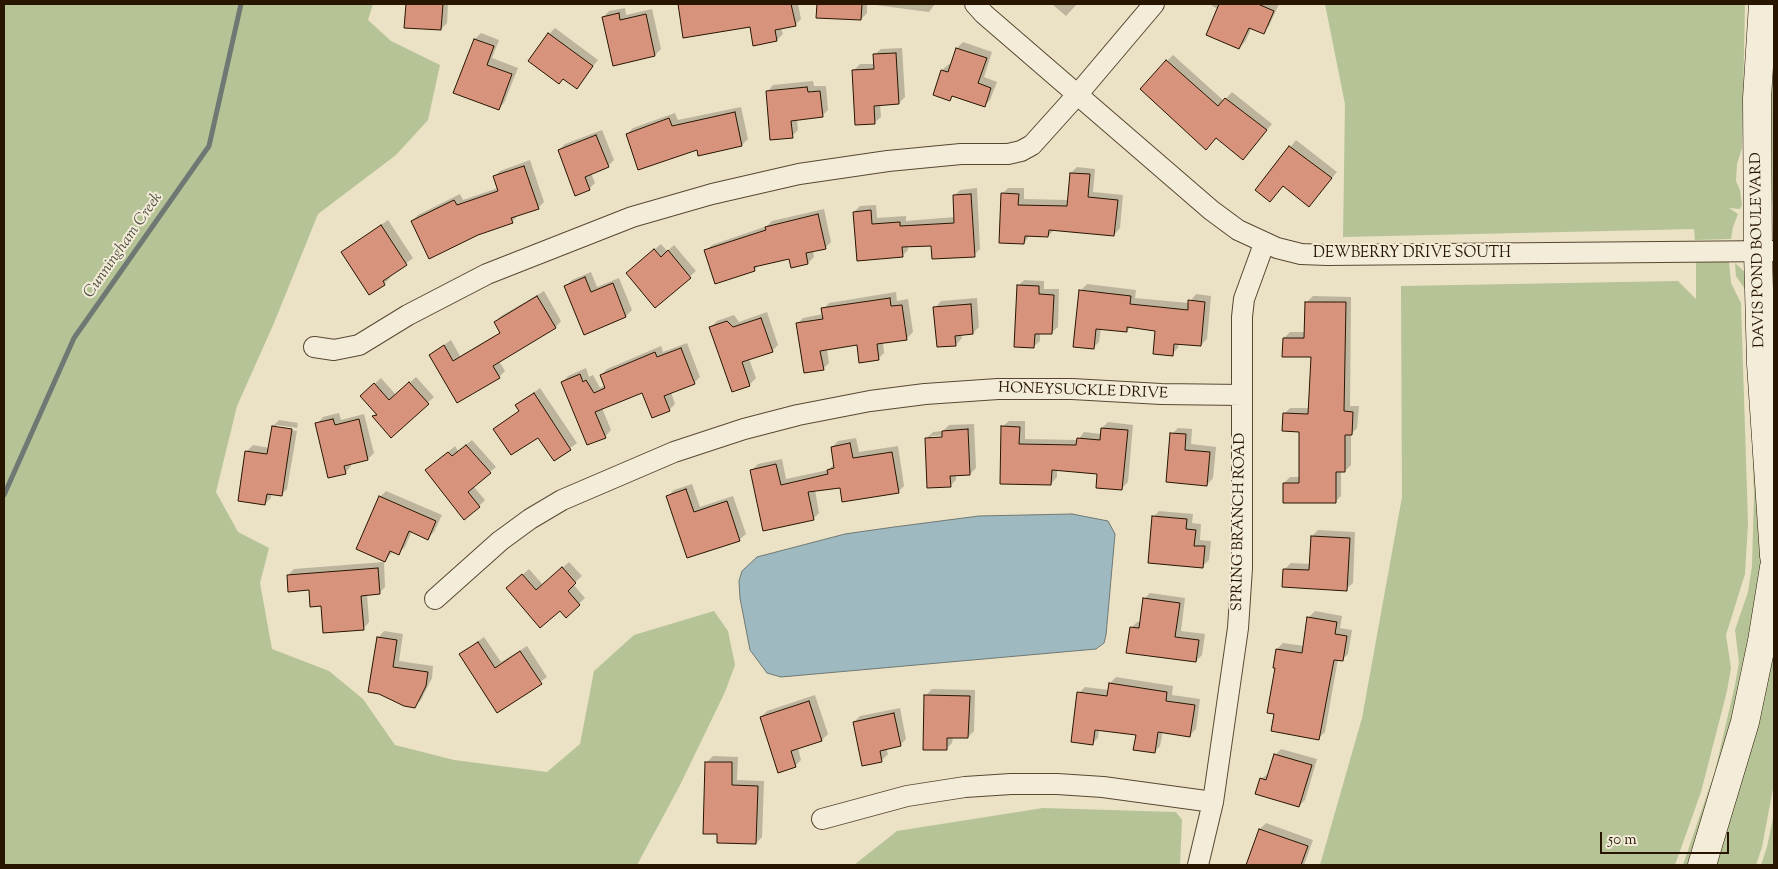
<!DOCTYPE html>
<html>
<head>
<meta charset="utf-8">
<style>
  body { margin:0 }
  #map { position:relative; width:1778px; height:869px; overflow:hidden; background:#ebe1c5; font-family:"Sorts Mill Goudy",serif }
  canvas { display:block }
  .frame { position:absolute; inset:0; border:5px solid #281500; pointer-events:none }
  .scale { position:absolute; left:1600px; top:832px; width:129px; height:22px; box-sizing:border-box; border:2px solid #281500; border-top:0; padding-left:6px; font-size:15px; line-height:18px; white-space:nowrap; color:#281500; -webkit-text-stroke:4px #f2ecd9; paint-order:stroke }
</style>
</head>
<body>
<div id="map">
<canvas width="1778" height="869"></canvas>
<div class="frame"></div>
<div class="scale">50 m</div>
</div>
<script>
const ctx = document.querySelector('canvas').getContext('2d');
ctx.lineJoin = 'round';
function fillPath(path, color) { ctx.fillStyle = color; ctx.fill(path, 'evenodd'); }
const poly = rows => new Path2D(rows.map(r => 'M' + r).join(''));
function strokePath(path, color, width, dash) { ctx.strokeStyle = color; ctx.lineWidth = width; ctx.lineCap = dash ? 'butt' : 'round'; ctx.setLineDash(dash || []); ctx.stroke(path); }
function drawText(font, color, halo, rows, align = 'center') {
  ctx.font = font + ' "Sorts Mill Goudy",serif'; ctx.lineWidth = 4; ctx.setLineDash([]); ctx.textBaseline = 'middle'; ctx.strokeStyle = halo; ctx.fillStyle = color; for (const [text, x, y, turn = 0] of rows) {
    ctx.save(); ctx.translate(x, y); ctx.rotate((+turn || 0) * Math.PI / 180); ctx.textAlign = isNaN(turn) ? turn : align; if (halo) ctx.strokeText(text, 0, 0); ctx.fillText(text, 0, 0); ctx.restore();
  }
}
const green = poly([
  [4,4,373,4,368,20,391,41,440,65,428,120,396,155,318,214,274,323,237,406,216,492,238,532,269,548,260,583,272,649,329,671,363,699,395,745,454,760,547,772,580,744,594,671,634,635,714,611,728,631,735,665,725,692,679,787,637,865,4,865],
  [1325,4,1745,4,1742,148,1737,164,1736,181,1740,190,1742,205,1740,209,1729,208,1738,214,1733,227,1731,239,1695,240,1694,229,1343,237,1345,104],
  [1774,4,1774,212,1771,193,1768,105],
  [1696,261,1729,262,1731,283,1741,303,1748,523,1745,574,1726,635,1731,668,1727,691,1701,792,1675,865,1320,865,1362,718,1402,497,1401,286,1678,281,1696,299],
  [1735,263,1747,274,1762,564,1748,666,1692,865,1683,865,1715,771,1735,685,1739,662,1735,630,1748,592,1752,566,1754,495,1747,292,1736,276],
  [1774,630,1774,783,1762,847,1756,865,1711,865],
  [1043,808,1176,812,1182,820,1180,865,854,865,897,831],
  [1774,813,1774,865,1761,865,1767,847]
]);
const water = poly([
  [1072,514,1108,521,1115,534,1106,635,1104,643,1096,649,781,677,767,673,750,650,740,598,739,581,742,571,757,557,845,534,894,527,979,516,1072,514]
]);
const shadow = poly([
  [407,4,448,4,447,23,441,29,405,27],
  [679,4,798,4,801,19,795,25,781,28,783,34,777,40,751,25,684,36],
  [818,4,867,4,867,13,861,19,817,17],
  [868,4,935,4,929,12],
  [1052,4,1077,4,1066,16],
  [1213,4,1279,4,1269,26,1263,32,1252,27,1245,42,1239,48,1218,9,1212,6],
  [625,8,626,15,652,9,661,49,655,55,603,17,609,11],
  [555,28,598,60,577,87,549,34],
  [481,33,499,40,492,58,518,68,504,103,498,109,475,39],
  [963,42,992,52,984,77,997,82,990,100,984,106,954,95,950,99,942,70,949,64,951,65,957,48],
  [902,48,905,97,899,103,880,104,881,117,874,123,854,70,860,64,875,64,874,55,881,49],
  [1173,55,1224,101,1232,92,1272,124,1243,158,1167,61],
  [813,81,814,86,826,86,828,110,822,116,797,119,798,130,792,136,767,92,773,85],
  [741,107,748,139,742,145,698,148,627,134,633,128,675,113,678,120],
  [602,130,614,160,608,166,591,173,595,183,589,189,559,150,565,144],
  [1296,140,1337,172,1309,205,1283,185,1257,190],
  [530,160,544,202,538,208,518,215,512,222,412,221,418,215,460,194,463,200,498,188,494,177,500,171],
  [1077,167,1095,169,1093,192,1123,195,1120,228,1114,235,1054,230,1048,236,1030,235,1024,243,1002,194,1008,188,1024,188,1024,199,1069,200,1071,173],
  [977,188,980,249,974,255,932,245,908,246,908,250,902,256,854,212,860,206,876,205,877,218,906,216,906,221,955,217,954,196,960,190],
  [824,209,831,242,825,248,813,250,814,257,808,263,792,266,790,257,759,265,754,270,705,251,712,245,767,226,772,221],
  [388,220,413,258,389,276,390,278,384,284,343,252],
  [661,244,667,251,674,245,696,271,656,306,634,267],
  [591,272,597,287,619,278,632,310,626,316,566,286,572,280],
  [1024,280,1044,281,1044,289,1059,289,1058,327,1051,333,1040,333,1040,341,1033,347,1018,286],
  [1087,284,1136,290,1135,298,1189,303,1196,294,1211,296,1207,339,1201,345,1179,343,1178,348,1172,354,1156,330,1131,327,1126,331,1101,328,1099,342,1093,348,1081,290],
  [544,291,561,321,555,328,499,361,505,371,499,377,430,355,451,340,460,356,501,332,495,322,501,316],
  [896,292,897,301,908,299,913,332,907,338,883,342,884,353,878,359,858,344,827,349,829,363,823,369,797,324,803,318,823,314,823,309,829,303],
  [1313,296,1351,297,1350,406,1359,406,1357,428,1351,434,1351,465,1345,471,1341,471,1341,496,1335,502,1284,483,1290,477,1300,477,1300,431,1284,414,1290,408,1310,408,1313,356,1284,338,1290,332,1306,332,1307,302],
  [977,298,979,327,973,333,961,334,962,338,956,345,935,308,941,301],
  [767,312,778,345,772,351,749,359,756,378,750,384,732,391,711,327,717,321,734,315,739,322],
  [687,343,700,377,694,383,671,392,675,404,669,410,643,391,602,408,611,430,605,437,562,382,568,376,586,368,589,377,593,375,600,388,605,385,601,375,607,369,661,346,663,352],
  [416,377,434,397,391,436,373,416,377,413,368,390,381,378,396,395],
  [540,388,577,443,554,460,538,436,495,429,520,410,517,405],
  [339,413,341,420,364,414,374,453,368,459,350,463,351,466,345,473,317,424,323,417],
  [279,420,298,423,297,428,276,425,276,428,297,431,287,489,281,495,271,493,271,498,265,504,247,451,253,445,270,448,273,426],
  [1009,421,1025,421,1025,439,1078,440,1084,432,1101,434,1102,428,1108,422,1133,425,1128,482,1122,488,1099,473,1057,469,1057,477,1051,484,1002,427],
  [974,424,976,468,970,474,956,475,956,480,950,486,927,438,933,432,943,431,949,425],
  [948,435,948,438,931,439,931,436],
  [1178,428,1192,429,1191,444,1216,447,1213,478,1207,485,1172,434],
  [856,438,859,452,898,446,904,486,898,492,841,487,815,490,819,513,813,519,752,470,758,464,782,459,786,479,828,470,835,463,832,447,838,441],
  [472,440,496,467,473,486,485,500,479,506,427,470,455,446,458,451],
  [692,484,700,507,733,496,746,534,739,540,668,496,674,490],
  [386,491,442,515,434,532,428,538,412,531,405,547,399,553,393,551,385,561,380,497],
  [1159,511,1193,514,1192,523,1201,524,1200,540,1211,541,1209,560,1203,566,1153,517],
  [1318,530,1355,532,1353,583,1346,589,1284,570,1291,563,1310,564,1312,536],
  [384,562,385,587,379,593,367,594,369,622,363,629,322,605,310,589,288,575,294,569],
  [569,562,582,576,573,584,585,598,566,616,560,609,513,583,529,569,543,585],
  [1150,593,1185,598,1181,631,1205,634,1202,655,1196,661,1131,628,1137,622,1141,622,1144,599],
  [1315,611,1342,616,1340,628,1352,630,1348,654,1342,660,1338,659,1325,732,1319,738,1276,713,1277,667,1274,667,1277,649,1283,643,1304,646,1309,617],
  [384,631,403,634,399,661,433,666,432,678,421,700,415,706,404,705,378,638],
  [484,637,501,662,527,646,547,677,498,711,460,654],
  [1116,677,1173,686,1172,695,1200,699,1196,729,1189,736,1163,731,1160,746,1154,752,1137,734,1099,729,1098,738,1092,744,1079,693,1085,687,1109,690,1110,683],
  [932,689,975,690,974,731,968,737,953,737,952,743,946,749,926,695],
  [815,695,828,734,822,740,798,748,801,760,795,766,761,717,767,711],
  [900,708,906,739,900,745,886,748,888,754,882,760,854,722,860,716],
  [1281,749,1317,759,1305,800,1299,806,1261,779,1269,773,1275,755],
  [713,756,738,757,737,780,764,781,762,837,756,843,707,762],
  [1266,823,1313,840,1304,865,1248,865,1260,829]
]);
const stream = poly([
  [4,495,74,338,209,146,241,4]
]);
const building = poly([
  [406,4,443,4,441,30,404,28,406,4],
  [678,4,791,4,796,26,775,30,777,41,753,46,750,27,683,38,678,4],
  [817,4,862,4,861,20,816,18,817,4],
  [1219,4,1258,4,1274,11,1264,34,1249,28,1239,49,1206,35,1219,4],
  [619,13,620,20,646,14,655,56,613,66,602,17,619,13],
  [548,33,593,66,577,89,563,79,559,84,528,61,548,33],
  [474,39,494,46,487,65,512,74,499,110,453,93,474,39],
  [956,48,987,58,978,83,991,88,985,107,952,96,950,101,933,95,941,70,948,72,956,48],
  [896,53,899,104,874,106,875,124,855,125,852,70,874,69,873,54,896,53],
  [1166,60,1218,106,1225,98,1267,130,1243,160,1216,138,1206,150,1140,89,1166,60],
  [807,87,808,92,820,91,823,117,791,121,793,138,770,140,766,91,807,87],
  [735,112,742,146,698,156,697,150,638,170,626,134,669,118,672,126,735,112],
  [596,135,609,167,585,177,590,190,575,196,558,150,596,135],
  [1289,146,1332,178,1309,207,1283,186,1270,202,1255,190,1289,146],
  [524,166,539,209,511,218,513,223,478,235,429,259,411,221,454,200,457,205,498,191,493,176,524,166],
  [1070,173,1090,174,1088,197,1118,200,1114,236,1049,230,1048,237,1025,236,1024,244,999,243,1001,193,1019,194,1018,205,1067,206,1070,173],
  [971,194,975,257,932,259,931,246,902,247,903,257,857,261,853,212,871,210,872,224,900,222,900,226,954,223,953,195,971,194],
  [818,214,826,249,806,253,808,264,791,268,789,259,754,267,755,271,715,284,704,250,766,230,765,227,818,214],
  [381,225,407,265,383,281,385,285,369,295,341,252,381,225],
  [654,249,661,257,668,250,691,278,655,308,626,273,654,249],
  [585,277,591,292,613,283,626,317,584,335,564,286,585,277],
  [1017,285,1039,286,1039,294,1054,295,1052,334,1035,334,1034,348,1014,347,1017,285],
  [1079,290,1131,296,1130,304,1188,310,1188,300,1205,302,1201,346,1174,344,1173,356,1153,354,1155,331,1127,327,1127,332,1096,329,1094,349,1073,347,1079,290],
  [537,296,556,328,493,366,500,378,457,403,429,355,444,345,453,361,500,333,494,322,537,296],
  [890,298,891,306,902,305,907,340,877,344,879,360,859,363,857,345,820,351,824,370,804,373,796,323,823,319,821,308,890,298],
  [1305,302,1346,302,1344,411,1353,412,1352,435,1345,435,1345,472,1336,472,1336,503,1283,503,1283,483,1299,483,1299,432,1282,431,1283,413,1308,414,1311,357,1282,357,1283,338,1304,338,1305,302],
  [971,304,973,334,955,336,956,346,937,347,933,307,971,304],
  [761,318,773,352,742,362,750,386,732,392,709,327,727,321,733,327,761,318],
  [681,348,695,384,664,396,670,411,652,418,642,393,595,412,606,438,587,445,561,382,580,374,583,382,586,380,594,393,605,388,600,375,655,352,657,357,681,348],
  [409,382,429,404,391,438,372,416,377,415,360,396,374,383,389,400,409,382],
  [534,393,571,450,554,461,538,438,511,455,493,429,519,411,515,405,534,393],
  [333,419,335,425,359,419,368,460,344,466,346,474,328,478,315,423,333,419],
  [272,426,292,429,282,496,267,494,265,505,238,501,245,451,267,454,272,426],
  [1001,426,1020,427,1019,444,1076,445,1077,438,1100,440,1101,428,1128,430,1122,490,1096,488,1097,474,1052,470,1051,485,1000,484,1001,426],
  [968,429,970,475,950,476,951,487,927,488,925,438,942,437,942,431,968,429],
  [1170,433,1186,434,1185,450,1210,452,1207,486,1166,482,1170,433],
  [850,443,853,458,892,452,899,493,842,502,840,488,808,492,814,520,763,531,750,470,776,464,781,485,828,474,827,470,834,468,831,447,850,443],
  [466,445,491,473,468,492,480,507,464,520,425,470,448,452,452,456,466,445],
  [686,489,694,512,727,501,740,541,687,558,666,496,686,489],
  [379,496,436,521,428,540,409,531,399,555,390,551,385,562,356,549,379,496],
  [1152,516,1187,519,1186,529,1196,530,1194,546,1205,546,1203,568,1148,563,1152,516],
  [1311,536,1350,538,1347,591,1282,587,1283,569,1309,570,1311,536],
  [562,567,576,583,568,591,580,605,566,618,560,611,540,628,506,588,522,574,536,590,562,567],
  [378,568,380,594,361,596,364,630,323,633,321,606,310,607,309,590,288,592,287,575,378,568],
  [1143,598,1180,603,1175,637,1199,640,1196,662,1126,653,1130,627,1139,628,1143,598],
  [1307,617,1337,622,1335,634,1347,636,1343,661,1334,660,1319,740,1271,731,1274,714,1267,713,1275,668,1273,668,1276,649,1302,653,1307,617],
  [377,637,397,640,393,667,428,672,426,686,415,708,404,706,379,694,368,692,377,637],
  [478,642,495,668,520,651,542,684,497,713,459,654,478,642],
  [1109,683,1167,692,1166,701,1195,705,1190,737,1158,732,1155,753,1133,750,1136,735,1095,730,1093,745,1071,742,1077,692,1107,696,1109,683],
  [924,695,970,696,968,738,947,738,947,750,923,750,924,695],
  [809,701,822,741,791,751,796,767,778,773,760,717,809,701],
  [894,713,901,746,880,751,882,762,862,766,853,722,894,713],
  [1274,754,1312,765,1299,807,1255,794,1260,778,1266,780,1274,754],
  [705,762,732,762,732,785,758,786,756,844,717,843,717,834,703,834,705,762],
  [1259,829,1308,846,1301,865,1246,865,1259,829]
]);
const street = poly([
  [975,4,984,14,1211,210,1238,230,1277,248,1301,254,1327,255,1774,251],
  [314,347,334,350,359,345,408,315,487,274,632,217,712,194,799,174,888,161,961,154,1008,154,1021,151,1032,145,1077,95,1154,4],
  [435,599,500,541,530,519,562,500,674,452,744,429,798,415,870,401,925,394,998,389,1072,389,1161,394,1242,395],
  [822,819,907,796,965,787,1011,784,1057,784,1103,787,1213,802],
  [1198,865,1213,802,1238,628,1242,568,1242,317,1244,299,1264,244]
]);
const secondary = poly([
  [1763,4,1757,98,1758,251,1761,364,1774,556],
  [1702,865,1745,722,1762,641,1774,567]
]);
const streetNames = [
  ["DAVIS POND BOULEVARD",1759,250,-91],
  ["DEWBERRY DRIVE SOUTH",1412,254],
  ["HONEYSUCKLE DRIVE",1083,392,2],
  ["SPRING BRANCH ROAD",1240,522,-89]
];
const waterNames = [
  ["Cunningham Creek",124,246,-55]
];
fillPath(green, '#b6c396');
fillPath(water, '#9ebac0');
strokePath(water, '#6f7873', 1);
fillPath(shadow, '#0003');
strokePath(stream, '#6f7873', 5);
fillPath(building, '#d7937c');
strokePath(building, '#281500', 1);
strokePath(street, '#594831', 22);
strokePath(secondary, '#281500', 29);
strokePath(street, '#f2ecd9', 20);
strokePath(secondary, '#f2ecd9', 28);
drawText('15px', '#281500', '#f2ecd9', streetNames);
drawText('italic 16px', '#514f43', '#f2ecd9', waterNames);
</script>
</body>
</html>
